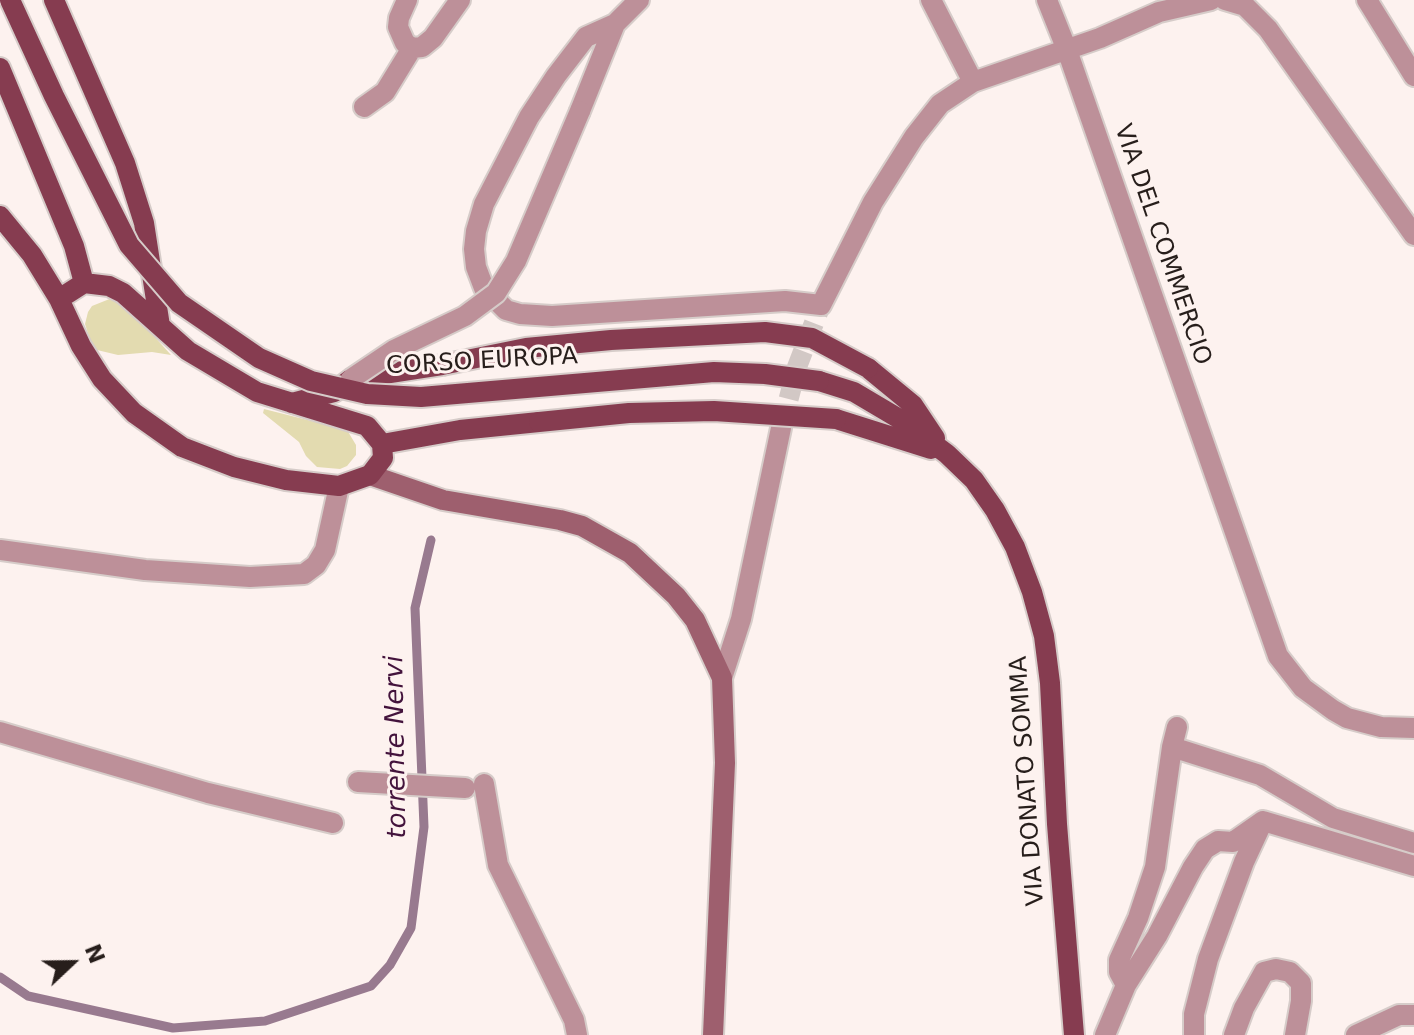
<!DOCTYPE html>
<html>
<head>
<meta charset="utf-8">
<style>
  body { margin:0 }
  #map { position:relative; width:1414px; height:1035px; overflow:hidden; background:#fdf2ef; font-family:"DejaVu Sans",sans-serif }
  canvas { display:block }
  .north { position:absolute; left:32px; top:923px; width:80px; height:80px; -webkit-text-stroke:6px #fdf2ef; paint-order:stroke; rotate:68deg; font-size:22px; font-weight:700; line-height:32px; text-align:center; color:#271e1b }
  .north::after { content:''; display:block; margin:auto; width:28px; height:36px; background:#271e1b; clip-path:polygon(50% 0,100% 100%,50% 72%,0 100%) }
</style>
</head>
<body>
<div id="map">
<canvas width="1414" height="1035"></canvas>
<div class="north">N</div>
</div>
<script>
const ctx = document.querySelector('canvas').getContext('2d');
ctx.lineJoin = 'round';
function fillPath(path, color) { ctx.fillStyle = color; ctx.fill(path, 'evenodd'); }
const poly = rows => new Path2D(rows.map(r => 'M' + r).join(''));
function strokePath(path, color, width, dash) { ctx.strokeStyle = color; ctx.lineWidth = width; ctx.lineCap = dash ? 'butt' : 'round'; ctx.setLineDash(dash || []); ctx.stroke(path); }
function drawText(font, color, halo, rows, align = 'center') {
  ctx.font = font + ' "DejaVu Sans",sans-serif'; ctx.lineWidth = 6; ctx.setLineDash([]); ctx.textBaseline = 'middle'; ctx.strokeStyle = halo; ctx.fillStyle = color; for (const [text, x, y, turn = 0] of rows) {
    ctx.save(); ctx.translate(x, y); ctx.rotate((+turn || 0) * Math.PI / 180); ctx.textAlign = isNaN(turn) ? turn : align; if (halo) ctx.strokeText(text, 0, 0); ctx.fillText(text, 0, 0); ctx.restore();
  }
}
const green = poly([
  [112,298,128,307,171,355,152,352,118,355,97,350,90,340,85,324,88,312,92,306],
  [264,409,347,430,356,445,356,455,347,466,340,469,317,467,306,456,299,442,263,413]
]);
const stream = poly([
  [0,977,28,996,173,1028,265,1021,371,986,390,965,411,928,424,827,415,608,431,540]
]);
const streetTunnel = poly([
  [781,428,797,367,821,305]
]);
const street = poly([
  [407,0,399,18,398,27,405,43,412,48,422,47,433,38,460,0],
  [931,0,973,82],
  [1047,0,1067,50,1278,656,1303,688,1333,710,1347,718,1381,727,1414,728],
  [1225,0,1245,6,1268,29,1414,235],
  [1367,0,1414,76],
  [615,24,586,37,556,76,529,117,484,204,476,231,474,249,476,267,484,288,506,310,520,314,552,316,785,301,821,305,873,202,914,137,940,104,973,82,1100,38,1159,12,1211,0],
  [364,107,385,92,412,48],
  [580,111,615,24,639,0],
  [0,550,145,570,250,577,304,574,316,565,325,550,339,486],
  [722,678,741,619,781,428],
  [0,732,208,793,333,823],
  [1172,747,1260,775,1333,818,1414,843],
  [358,782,465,788],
  [484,784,498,865,574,1020,577,1035],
  [1263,821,1414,866],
  [1126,985,1119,972,1119,960,1138,918,1155,867,1172,747,1177,727],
  [1105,1035,1126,985,1157,936,1193,867,1205,849,1218,841,1233,842,1263,821,1244,862,1208,959,1194,1014,1194,1035],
  [1234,1035,1244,1008,1264,972,1276,969,1290,972,1301,983,1301,1001,1295,1035],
  [1356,1035,1399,1015,1414,1015]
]);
const secondary = poly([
  [370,475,443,500,560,520,582,526,630,553,676,596,695,620,722,678,725,763,713,1035]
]);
const primary = poly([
  [54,0,125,163,144,223,160,326],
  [0,68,74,246,84,283],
  [0,216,32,255,59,299,81,346,102,379,134,413,182,447,234,467,286,480,339,486,370,475,383,458,382,444,367,426,257,392,188,351,123,293,109,286,84,283,59,299],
  [868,368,913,405,935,438],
  [819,381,854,392,903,421,947,454,974,480,995,510,1015,547,1032,592,1044,636,1050,683,1057,824,1074,1035],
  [292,403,334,392,351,379,442,365],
  [836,419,931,449],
  [382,444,460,430,539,422]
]);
const streetBridge = poly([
  [351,379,394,350,465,316,496,293,516,261,580,111]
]);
const primaryBridge = poly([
  [10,0,54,96,129,245,179,303,259,358,311,381,367,394,421,397,714,372,765,374,819,381],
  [442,365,526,348,611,340,765,332,812,338,868,368],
  [539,422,629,413,714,411,836,419]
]);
const streetNames = [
  ["VIA DEL COMMERCIO",1162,245,71],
  ["CORSO EUROPA",482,362,-3],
  ["VIA DONATO SOMMA",1028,781,-94]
];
const waterNames = [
  ["torrente Nervi",397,747,-91]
];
fillPath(green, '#e3dbb0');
strokePath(stream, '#987a8f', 9);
strokePath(streetTunnel, '#d2c8c5', 20, [20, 10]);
strokePath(street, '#d6ccc9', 24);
strokePath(secondary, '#d6ccc9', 24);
strokePath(primary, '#d6ccc9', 24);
strokePath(street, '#bd9099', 20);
strokePath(secondary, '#9e5f6e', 20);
strokePath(primary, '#863c50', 20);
strokePath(streetBridge, '#d6ccc9', 24, []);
strokePath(primaryBridge, '#d6ccc9', 24, []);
strokePath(streetBridge, '#bd9099', 20);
strokePath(primaryBridge, '#863c50', 20);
drawText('24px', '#271e1b', '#fdf2ef', streetNames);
drawText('italic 26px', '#43133c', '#fdf2ef', waterNames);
</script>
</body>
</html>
